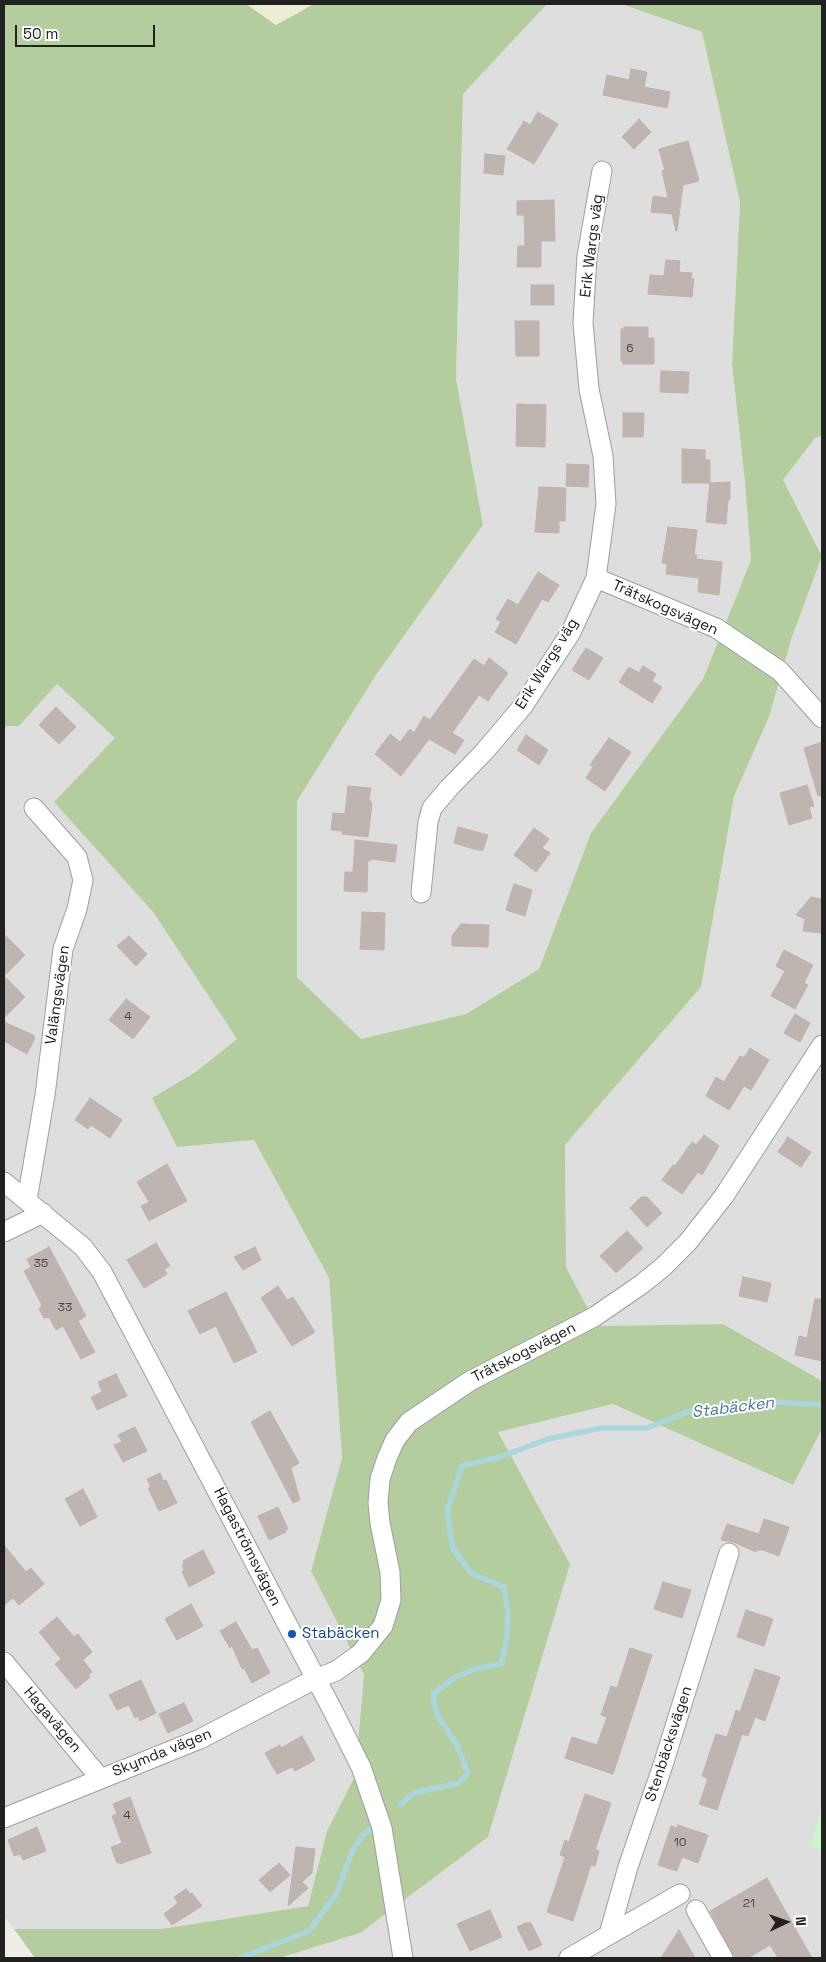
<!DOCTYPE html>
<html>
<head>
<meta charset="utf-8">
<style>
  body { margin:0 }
  #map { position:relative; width:826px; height:1962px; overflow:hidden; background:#f0ece8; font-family:"Space Grotesk",sans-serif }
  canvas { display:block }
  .frame { position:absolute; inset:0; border:5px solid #212121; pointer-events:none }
  .north { position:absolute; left:761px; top:1897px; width:50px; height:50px; -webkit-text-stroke:4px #fff; paint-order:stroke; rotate:87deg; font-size:14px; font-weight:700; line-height:20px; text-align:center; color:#212121 }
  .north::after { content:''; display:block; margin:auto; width:18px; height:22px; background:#212121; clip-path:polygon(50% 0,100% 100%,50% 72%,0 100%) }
  .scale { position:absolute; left:15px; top:25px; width:140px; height:22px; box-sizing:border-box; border:2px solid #212121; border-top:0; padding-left:6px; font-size:15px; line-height:18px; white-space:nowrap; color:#212121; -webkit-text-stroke:4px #fff; paint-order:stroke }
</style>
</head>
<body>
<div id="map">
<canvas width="826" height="1962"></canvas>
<div class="frame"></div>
<div class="north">N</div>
<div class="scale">50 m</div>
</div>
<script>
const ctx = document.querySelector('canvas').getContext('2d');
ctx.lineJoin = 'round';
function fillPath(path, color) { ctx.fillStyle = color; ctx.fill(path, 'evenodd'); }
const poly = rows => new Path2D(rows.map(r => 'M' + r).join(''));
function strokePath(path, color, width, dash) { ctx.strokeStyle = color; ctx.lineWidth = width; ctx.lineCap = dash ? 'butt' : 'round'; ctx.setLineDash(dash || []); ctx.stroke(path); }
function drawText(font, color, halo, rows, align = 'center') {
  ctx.font = font + ' "Space Grotesk",sans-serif'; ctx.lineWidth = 4; ctx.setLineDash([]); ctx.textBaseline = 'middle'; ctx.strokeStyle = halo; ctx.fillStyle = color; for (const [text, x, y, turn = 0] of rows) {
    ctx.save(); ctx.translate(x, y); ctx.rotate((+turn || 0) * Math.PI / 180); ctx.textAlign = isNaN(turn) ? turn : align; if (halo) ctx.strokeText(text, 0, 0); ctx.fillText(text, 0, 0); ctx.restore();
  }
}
const residential = poly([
  [547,4,621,4,702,32,740,202,732,364,745,482,751,560,703,679,591,833,539,969,466,1014,361,1039,297,977,297,801,376,675,483,525,456,379,463,94],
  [822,436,822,554,783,480,815,438],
  [822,556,822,1381,723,1324,597,1326,566,1267,565,1145,701,987,734,796,769,717,792,637],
  [57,684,115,738,55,802,153,912,237,1039,197,1071,152,1098,177,1147,254,1140,329,1278,342,1458,311,1571,364,1675,355,1776,327,1831,308,1906,161,1929,14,1929,4,1916,4,726,19,726],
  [613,1404,793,1485,822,1429,822,1958,279,1958,360,1933,570,1564,498,1432]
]);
const farmland = poly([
  [246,4,314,4,276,25]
]);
const forest = poly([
  [4,4,246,4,276,25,314,4,547,4,463,94,456,379,483,525,376,675,297,801,297,977,361,1039,466,1014,539,969,591,833,703,679,751,560,745,482,732,364,740,202,702,32,621,4,822,4,822,436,815,438,783,480,822,556,792,637,769,717,734,796,701,987,565,1145,566,1267,597,1326,723,1324,822,1381,822,1429,793,1485,613,1404,498,1432,570,1564,488,1837,360,1933,279,1958,35,1958,14,1929,161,1929,308,1906,327,1831,355,1776,364,1675,311,1571,342,1458,329,1278,254,1140,177,1147,152,1098,197,1071,237,1039,153,912,54,802,115,738,57,684,19,726,4,726]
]);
const park = poly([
  [822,1807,822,1851,810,1847]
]);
const stream = poly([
  [400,1805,414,1793,459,1783,468,1773,457,1745,437,1715,433,1694,454,1678,474,1669,501,1664,507,1638,508,1613,504,1587,471,1573,453,1549,447,1511,462,1466,500,1457,548,1439,601,1428,647,1428,687,1412,776,1402,822,1405],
  [240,1958,309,1931,337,1893,352,1852,362,1836,375,1825]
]);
const building = poly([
  [631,69,647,72,644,87,670,92,667,108,603,95,607,75,629,80,631,69],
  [538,112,558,124,534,164,507,149,524,121,530,125,538,112],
  [639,119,651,132,634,149,622,137,639,119],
  [688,141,699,181,683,185,677,231,676,231,672,214,651,212,653,196,668,198,662,171,665,170,659,149,688,141],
  [485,154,505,156,503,175,484,173,485,154],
  [554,200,555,241,541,241,541,267,517,267,518,246,525,246,524,215,517,215,517,201,554,200],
  [666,260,680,261,679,272,692,273,691,279,694,279,692,297,648,294,650,275,664,276,666,260],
  [531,285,554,285,554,305,531,305,531,285],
  [515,321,539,321,539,356,516,356,515,321],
  [624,327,648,327,648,338,654,338,654,364,623,364,623,361,621,361,621,329,624,329,624,327],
  [661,371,689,372,688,393,660,392,661,371],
  [517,404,546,405,545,447,516,446,517,404],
  [623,413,644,413,643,437,623,437,623,413],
  [682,449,705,450,705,460,710,460,710,483,682,483,682,449],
  [567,464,589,465,588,487,566,486,567,464],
  [730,482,730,500,728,500,726,524,706,522,710,483,730,482],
  [539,487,566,488,565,521,559,521,559,533,535,532,539,487],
  [668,527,697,530,694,555,697,555,696,559,722,562,719,595,698,592,699,578,666,574,667,564,662,563,668,527],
  [538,572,559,585,548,602,542,599,516,644,495,632,501,622,496,619,508,599,518,605,538,572],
  [586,648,603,658,589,680,572,670,586,648],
  [489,658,508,673,488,701,479,695,452,733,464,740,455,754,429,739,401,776,375,754,390,734,400,742,410,729,414,733,424,716,430,720,474,659,484,666,489,658],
  [643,666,656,674,652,681,662,687,652,703,619,682,629,667,639,673,643,666],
  [56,707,76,727,59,744,39,725,56,707],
  [526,735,548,750,539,765,517,750,526,735],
  [609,738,631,752,605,791,586,778,593,767,590,765,609,738],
  [822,742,822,795,818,796,804,748,822,742],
  [807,785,814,806,809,807,812,818,789,825,780,793,807,785],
  [348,786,371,788,369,799,372,804,368,837,342,834,342,831,331,830,333,813,345,814,348,786],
  [458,827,488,835,483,850,477,850,454,843,458,827],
  [534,828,549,839,542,848,550,853,536,872,514,855,534,828],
  [355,840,397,845,395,862,371,859,371,861,368,860,367,892,344,891,345,872,353,872,355,840],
  [514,884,532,890,525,916,506,910,514,884],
  [811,897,822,899,822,933,803,931,805,919,796,915,811,897],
  [362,912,385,913,384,950,360,949,362,912],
  [461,924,489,925,488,947,452,946,452,936,461,924],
  [4,934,25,955,4,976,4,934],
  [129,936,147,954,136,966,117,946,129,936],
  [784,950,813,965,804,983,808,985,795,1009,771,996,785,971,776,966,784,950],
  [4,976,25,997,4,1018,4,976],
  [126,999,150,1017,133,1039,109,1020,126,999],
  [795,1014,810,1023,800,1042,784,1033,795,1014],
  [4,1022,33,1035,35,1038,27,1054,4,1041,4,1022],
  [750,1048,769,1060,751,1090,744,1086,729,1110,706,1096,716,1077,724,1082,740,1056,744,1058,750,1048],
  [90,1098,122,1120,110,1138,91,1125,88,1129,75,1120,90,1098],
  [704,1135,719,1146,702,1175,698,1172,682,1194,662,1180,673,1165,675,1166,692,1142,696,1145,704,1135],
  [788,1137,811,1152,801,1167,778,1152,788,1137],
  [167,1164,187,1201,149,1221,141,1206,149,1202,137,1182,167,1164],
  [641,1197,647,1197,662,1213,647,1227,630,1208,641,1197],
  [627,1231,643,1248,616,1273,600,1256,627,1231],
  [156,1243,170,1266,164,1269,167,1274,144,1288,127,1260,156,1243],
  [49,1247,86,1316,78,1321,95,1352,81,1359,63,1326,56,1330,49,1317,44,1318,39,1309,42,1305,24,1271,31,1267,27,1259,49,1247],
  [255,1247,261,1260,243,1270,234,1257,255,1247],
  [743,1277,771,1283,767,1302,739,1296,743,1277],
  [278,1286,287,1300,293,1297,315,1332,292,1346,261,1298,278,1286],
  [226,1292,257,1352,234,1363,216,1326,200,1334,188,1311,226,1292],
  [815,1299,822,1299,822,1361,795,1355,799,1336,807,1338,815,1299],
  [116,1374,127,1396,97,1410,91,1397,102,1392,98,1382,116,1374],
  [270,1411,299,1463,291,1468,300,1500,293,1503,251,1422,270,1411],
  [135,1427,147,1451,123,1462,114,1445,122,1442,118,1435,135,1427],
  [160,1473,163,1481,166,1480,177,1503,159,1511,148,1488,151,1487,147,1479,160,1473],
  [83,1489,97,1517,80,1526,65,1499,83,1489],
  [278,1507,288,1529,285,1530,286,1532,269,1540,258,1516,278,1507],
  [764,1519,789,1527,779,1556,763,1550,757,1550,756,1552,733,1542,721,1540,727,1524,759,1534,764,1519],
  [4,1545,26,1572,31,1568,44,1584,19,1605,13,1598,4,1605,4,1545],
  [203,1550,215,1573,189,1587,182,1572,184,1570,182,1565,184,1564,183,1561,203,1550],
  [663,1582,691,1590,682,1618,654,1609,663,1582],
  [191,1604,203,1626,177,1640,165,1619,191,1604],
  [746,1610,773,1619,764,1646,737,1637,746,1610],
  [57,1617,74,1637,78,1634,92,1652,83,1660,92,1672,88,1675,90,1677,76,1689,55,1664,61,1659,39,1632,57,1617],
  [236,1622,252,1650,257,1648,270,1673,252,1683,244,1668,242,1669,232,1646,230,1648,220,1631,236,1622],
  [630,1648,652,1655,613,1774,565,1758,572,1737,597,1745,607,1717,601,1715,611,1686,617,1688,630,1648],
  [755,1669,780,1677,765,1721,755,1717,748,1736,742,1734,717,1810,699,1804,708,1779,702,1776,716,1734,727,1737,736,1710,740,1712,755,1669],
  [141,1680,156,1713,140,1721,138,1716,135,1718,129,1705,117,1710,109,1695,141,1680],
  [184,1703,193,1721,168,1733,159,1714,184,1703],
  [302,1736,315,1760,295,1771,292,1767,277,1774,265,1753,280,1745,281,1748,302,1736],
  [585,1794,611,1803,595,1850,599,1851,595,1866,591,1865,573,1921,547,1912,565,1857,560,1855,565,1840,569,1842,585,1794],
  [130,1797,151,1853,120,1864,119,1862,117,1863,111,1847,122,1843,112,1816,117,1814,113,1804,130,1797],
  [678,1825,708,1835,698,1863,682,1857,677,1871,658,1865,671,1826,677,1828,678,1825],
  [37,1827,46,1851,23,1860,20,1854,14,1856,8,1840,37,1827],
  [296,1847,315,1849,312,1873,302,1882,308,1888,288,1906,296,1847],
  [279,1863,290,1875,270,1892,259,1880,279,1863],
  [767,1878,778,1898,812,1958,778,1958,770,1945,748,1958,735,1958,710,1911,767,1878],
  [186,1889,190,1894,192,1893,202,1906,172,1925,164,1914,178,1903,174,1897,186,1889],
  [490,1910,502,1937,470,1951,457,1924,490,1910],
  [525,1923,531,1923,542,1945,529,1951,517,1927,525,1923],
  [679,1930,695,1958,661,1958,679,1930]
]);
const minor = poly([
  [596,578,716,628,780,671,822,718],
  [421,893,428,822,432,808,449,788,484,752,523,706,571,632,596,578,606,504,603,456,589,389,583,323,587,256,602,171],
  [4,1182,83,1247,102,1272,334,1713,361,1767,382,1828,403,1958],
  [27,1200,45,1095,63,949,77,909,83,880,77,857,34,808],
  [4,1232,43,1213],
  [4,1662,100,1778],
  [4,1818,200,1739,315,1679,336,1671,361,1653,383,1626,391,1600,390,1572,380,1523,378,1503,380,1479,387,1458,395,1440,409,1422,470,1381,594,1317,642,1284,663,1267,688,1242,724,1196,822,1045],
  [696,1910,723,1958],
  [609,1934,628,1867,663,1765,729,1553],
  [569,1958,680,1894]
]);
const markers = [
  [292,1634,5,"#1a4fb4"]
];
const numberNames = [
  ["6",630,349],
  ["4",128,1017],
  ["35",41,1264],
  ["33",65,1308],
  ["4",127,1816],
  ["10",680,1843],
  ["21",749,1904]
];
const streetNames = [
  ["Erik Wargs väg",592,246,-83],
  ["Trätskogsvägen",665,608,24],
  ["Erik Wargs väg",547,664,-58],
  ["Valängsvägen",58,995,-82],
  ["Trätskogsvägen",524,1353,-27],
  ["Hagaströmsvägen",247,1547,63],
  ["Hagavägen",52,1720,50],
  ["Stenbäcksvägen",669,1744,-72],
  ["Skymda vägen",162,1753,-22]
];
const transitNames = [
  ["Stabäcken",302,1634]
];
const waterNames = [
  ["Stabäcken",733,1408,-7]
];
fillPath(residential, '#dfdede');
fillPath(farmland, '#eeecd5');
fillPath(forest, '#b3cd9f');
fillPath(park, '#cbf7c8');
strokePath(stream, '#abd6db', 5.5);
fillPath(building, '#beb5b1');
strokePath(building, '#c1b2ab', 1);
strokePath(minor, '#9e9e9e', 21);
strokePath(minor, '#fff', 19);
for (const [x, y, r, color] of markers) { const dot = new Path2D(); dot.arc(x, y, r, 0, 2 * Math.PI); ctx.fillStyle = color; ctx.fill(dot); strokePath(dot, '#fff', 2); }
drawText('12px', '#484645', null, numberNames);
drawText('15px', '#212121', '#fff', streetNames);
drawText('15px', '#164399', '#fff', transitNames, 'left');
drawText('italic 16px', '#487895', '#fff', waterNames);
</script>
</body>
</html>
